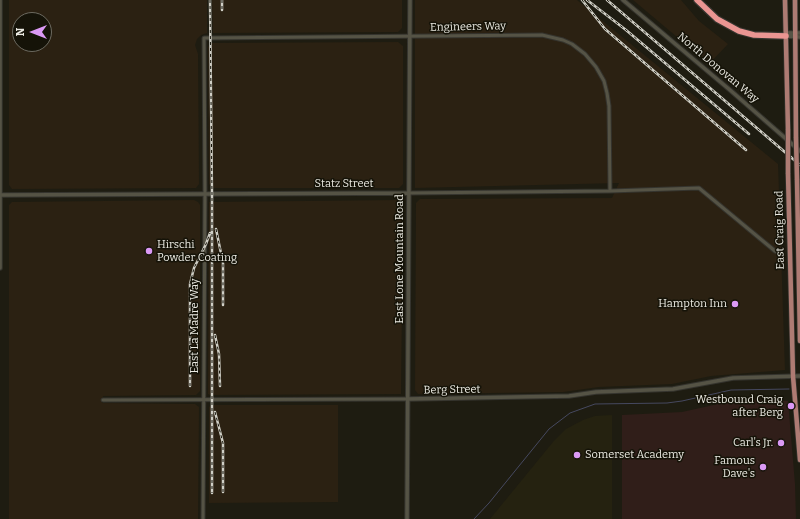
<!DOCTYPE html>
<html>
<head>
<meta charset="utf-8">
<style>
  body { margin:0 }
  #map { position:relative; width:800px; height:519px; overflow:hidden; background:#1e1c11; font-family:Bitter,serif }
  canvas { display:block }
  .north { position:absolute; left:12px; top:12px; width:40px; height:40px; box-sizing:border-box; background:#151308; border:1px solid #6b695f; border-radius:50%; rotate:270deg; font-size:11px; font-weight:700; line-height:16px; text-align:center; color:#ebeae2 }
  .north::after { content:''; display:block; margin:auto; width:14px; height:18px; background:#db99f5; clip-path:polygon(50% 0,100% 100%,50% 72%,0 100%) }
</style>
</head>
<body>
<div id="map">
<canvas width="800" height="519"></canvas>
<div class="north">N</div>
</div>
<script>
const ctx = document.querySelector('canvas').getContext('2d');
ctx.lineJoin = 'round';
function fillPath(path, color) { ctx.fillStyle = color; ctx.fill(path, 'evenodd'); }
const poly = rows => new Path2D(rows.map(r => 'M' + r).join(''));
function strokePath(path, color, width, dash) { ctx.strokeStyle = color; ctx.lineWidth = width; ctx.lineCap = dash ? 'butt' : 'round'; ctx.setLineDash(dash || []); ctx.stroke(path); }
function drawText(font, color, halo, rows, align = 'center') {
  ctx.font = font + ' Bitter,serif'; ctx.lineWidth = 3; ctx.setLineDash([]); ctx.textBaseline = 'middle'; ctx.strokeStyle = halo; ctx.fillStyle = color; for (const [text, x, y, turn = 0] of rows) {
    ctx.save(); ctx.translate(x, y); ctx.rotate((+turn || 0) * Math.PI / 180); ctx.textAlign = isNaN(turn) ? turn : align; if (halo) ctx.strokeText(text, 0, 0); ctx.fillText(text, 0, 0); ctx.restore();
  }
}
const commercial = poly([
  [741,399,788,401,795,484,796,519,622,519,622,415,682,412]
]);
const industrial = poly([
  [9,0,207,0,207,33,201,35,197,39,195,45,198,54,199,184,196,188,12,189,9,185],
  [20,20,44,20,44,44,20,44],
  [212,0,402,0,402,28,398,32,213,33],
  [415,0,577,0,778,164,785,370,711,376,672,384,599,387,563,392,418,394,415,390,416,203,420,199,612,198,619,183,415,188],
  [633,0,681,0,699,21,728,44,709,64],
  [398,42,403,46,403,184,399,188,213,188,209,184,208,47,212,43],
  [194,200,198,202,200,205,200,391,196,395,103,396,102,403,195,404,199,407,198,519,9,519,9,205,12,202],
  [401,200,403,203,401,394,210,395,208,394,209,202],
  [211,405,338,405,338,502,209,503,209,407]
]);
const built = poly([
  [612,415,612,519,490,519,553,442,566,429,583,420,595,416]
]);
const stream = poly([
  [474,519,489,503,549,429,570,413,595,404,667,403,682,401,731,390,789,389]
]);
const minor = poly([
  [409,193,610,191,699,188,775,251,779,252],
  [103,400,408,399],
  [203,519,205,194,204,38,542,35,563,40,572,44,585,54,596,67,604,81,607,93,609,106,610,191]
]);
const tertiary = poly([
  [623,0,730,90,800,151],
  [786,33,800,33],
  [786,36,800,37],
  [0,195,409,193],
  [0,268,0,0],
  [408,399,569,396,596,392,673,389,733,378,800,376],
  [407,519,410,0]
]);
const primary = poly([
  [785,0,788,130],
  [795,0,796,138],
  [788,173,793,376,800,460],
  [797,179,800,341]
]);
const motorway = poly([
  [697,0,717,19,739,31,754,35,786,36]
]);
const rail = poly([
  [210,0,212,194,212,493],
  [222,0,222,10],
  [582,0,605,29,746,150],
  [587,0,626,30,749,134],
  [607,0,800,165],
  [216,229,223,263,223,305],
  [215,335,219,354,220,386],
  [190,386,190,284,194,268,206,244,210,233],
  [215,412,223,443,223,492]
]);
const primaryBridge = poly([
  [788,130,788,173],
  [796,138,797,179]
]);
const markers = [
  [149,251,4,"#db99f5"],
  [735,304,4,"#db99f5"],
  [791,406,4,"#db99f5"],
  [781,443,4,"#db99f5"],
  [577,455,4,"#db99f5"],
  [763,467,4,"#db99f5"]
];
const streetNames = [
  ["Engineers Way",468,27,-1],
  ["North Donovan Way",718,68,40],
  ["Statz Street",344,184],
  ["East Craig Road",780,230,-91],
  ["East Lone Mountain Road",400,259,-90],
  ["East La Madre Way",195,326,-90],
  ["Berg Street",452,390,-1]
];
const poiNames = [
  ["Hirschi",157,245,"left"],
  ["Powder Coating",157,258,"left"],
  ["Hampton Inn",727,304],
  ["Westbound Craig",783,400],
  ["after Berg",783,413],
  ["Carl's Jr.",773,443],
  ["Somerset Academy",585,455,"left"],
  ["Famous",755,461],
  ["Dave's",755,474]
];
fillPath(commercial, '#301e19');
fillPath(industrial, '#2b2112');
fillPath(built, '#252210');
strokePath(stream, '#464960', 1);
strokePath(minor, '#35342e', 5);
strokePath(tertiary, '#35342e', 5.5);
strokePath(primary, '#35342e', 6);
strokePath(motorway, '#35342e', 8);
strokePath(minor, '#555345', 3);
strokePath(tertiary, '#555345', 3.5);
strokePath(primary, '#ae7b73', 4.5);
strokePath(motorway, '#ea9592', 5.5);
strokePath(rail, '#d0cfc6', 2.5);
strokePath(rail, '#151308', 1, [3]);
strokePath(primaryBridge, '#35342e', 6, []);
strokePath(primaryBridge, '#ae7b73', 4.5);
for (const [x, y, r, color] of markers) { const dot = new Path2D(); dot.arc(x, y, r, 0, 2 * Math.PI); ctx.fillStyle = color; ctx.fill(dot); strokePath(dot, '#151308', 1.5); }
drawText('11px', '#ebeae2', '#151308', streetNames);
drawText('11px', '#ebeae2', '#151308', poiNames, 'right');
</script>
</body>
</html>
